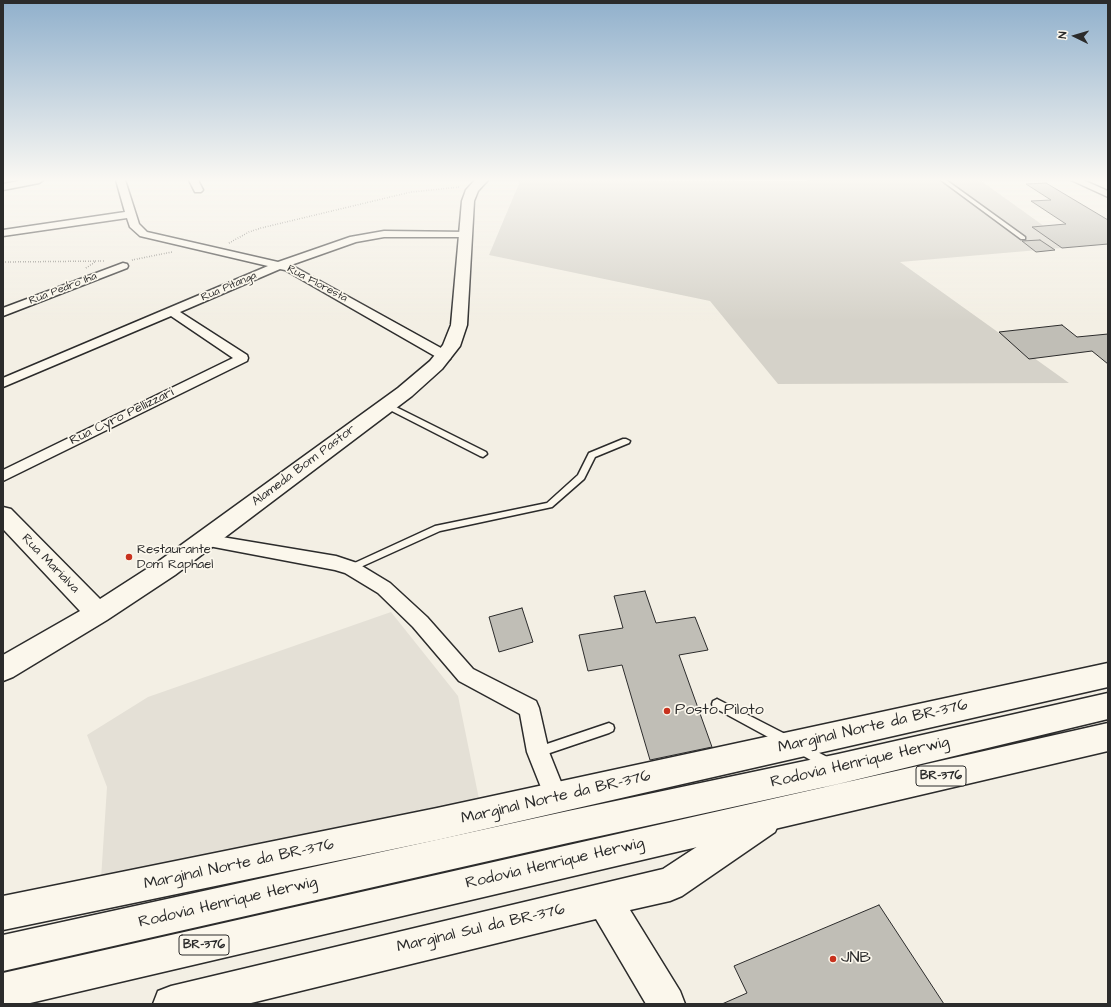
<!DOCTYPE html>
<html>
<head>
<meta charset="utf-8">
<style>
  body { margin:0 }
  #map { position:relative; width:1111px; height:1007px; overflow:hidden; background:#f3efe4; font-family:"Architects Daughter",sans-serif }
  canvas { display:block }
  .frame { position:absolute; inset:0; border:4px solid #2b2b2b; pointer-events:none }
  .north { position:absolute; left:1055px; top:16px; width:40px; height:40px; -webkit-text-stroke:3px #fbf7ec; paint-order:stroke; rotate:275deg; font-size:11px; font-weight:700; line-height:16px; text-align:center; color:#2b2b2b }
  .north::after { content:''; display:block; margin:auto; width:14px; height:18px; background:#2b2b2b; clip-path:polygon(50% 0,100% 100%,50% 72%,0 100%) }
</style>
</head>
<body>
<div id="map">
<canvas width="1111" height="1007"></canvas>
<div class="frame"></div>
<div class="north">N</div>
</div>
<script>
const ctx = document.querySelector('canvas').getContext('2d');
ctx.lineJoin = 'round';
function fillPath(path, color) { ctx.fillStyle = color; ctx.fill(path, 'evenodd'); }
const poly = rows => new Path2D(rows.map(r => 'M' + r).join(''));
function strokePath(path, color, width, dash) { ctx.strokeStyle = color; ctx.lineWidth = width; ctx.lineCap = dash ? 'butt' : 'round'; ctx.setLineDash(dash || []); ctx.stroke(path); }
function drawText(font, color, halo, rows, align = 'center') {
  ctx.font = font + ' "Architects Daughter",sans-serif'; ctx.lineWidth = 3.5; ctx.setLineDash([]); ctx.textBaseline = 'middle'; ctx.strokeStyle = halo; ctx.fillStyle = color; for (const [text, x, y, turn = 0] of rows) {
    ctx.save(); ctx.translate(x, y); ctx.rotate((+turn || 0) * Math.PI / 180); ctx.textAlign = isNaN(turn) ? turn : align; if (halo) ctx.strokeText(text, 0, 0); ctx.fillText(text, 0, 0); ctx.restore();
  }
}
const built = poly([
  [391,612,458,696,479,799,101,879,107,787,87,735,148,697]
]);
const green = poly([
  [980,180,1073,247,900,262,1069,383,778,384,710,301,489,255,520,181]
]);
const building = poly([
  [1046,183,1108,220,1108,244,1062,248,1032,227,1066,224,1031,201,1051,200,1026,184,1046,183],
  [1040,240,1055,250,1036,252,1022,241,1040,240],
  [1062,325,1077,337,1108,334,1108,364,1092,351,1029,359,999,332,1062,325],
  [645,591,656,623,695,617,708,650,679,655,712,747,650,760,622,665,588,671,579,635,623,628,614,596,645,591],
  [522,608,533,642,499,652,489,617,522,608],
  [879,905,944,1004,722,1004,747,993,734,966,879,905]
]);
const path = poly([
  [229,243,249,232,261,228,411,192,460,187],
  [132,260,172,252],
  [3,262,105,261],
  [86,268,95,262]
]);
const lane = poly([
  [941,180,946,180,1025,237,1025,239,1021,239,941,180],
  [384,403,388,403,486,452,487,454,483,457,480,456,384,407,383,405,384,403],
  [623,439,626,439,630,441,629,443,595,457,584,479,552,507,440,531,354,570,351,571,348,570,347,568,348,566,435,526,547,503,578,475,589,453,623,439],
  [717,699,789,736,790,740,789,744,785,745,781,744,713,707,712,704,713,701,717,699],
  [609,723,613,725,614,728,613,731,609,733,538,757,534,756,533,752,534,748,538,747,609,723],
  [804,745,831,759,832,763,831,767,827,768,823,767,800,754,799,750,800,746,804,745]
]);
const street = poly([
  [24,180,43,180,39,183,3,190,3,184,24,180],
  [116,180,125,180,139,224,147,232,278,262,350,237,384,231,469,232,470,234,469,236,465,237,384,237,356,242,291,265,450,353,451,356,450,359,445,360,440,359,285,270,280,269,180,312,247,355,248,358,247,361,3,481,3,470,233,358,171,316,3,387,3,378,268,266,140,236,130,227,127,218,3,236,3,230,125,212,116,180],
  [189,180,198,180,203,190,201,192,195,192,189,180],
  [1071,180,1083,180,1108,191,1108,197,1071,180],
  [123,263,127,264,128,266,127,268,3,316,3,308,123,263],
  [204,534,336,556,357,563,390,583,427,617,473,669,536,701,539,708,549,752,567,797,564,805,556,808,548,805,527,752,520,714,459,681,413,627,378,593,345,573,335,570,198,544,196,540,198,536,204,534]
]);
const secondary = poly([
  [475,180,488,180,478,191,474,201,467,325,460,346,442,369,412,396,175,575,107,620,13,677,3,681,3,655,80,611,3,529,3,507,11,509,100,599,159,561,398,388,430,361,443,345,451,325,462,201,466,190,475,180],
  [1108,663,1108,687,437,840,3,930,3,896,437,808,1108,663],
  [764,805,775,810,780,821,775,832,682,896,670,901,630,910,680,991,685,1004,646,1004,596,919,247,1004,153,1004,158,991,171,986,663,869,753,810,764,805]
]);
const highway = poly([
  [1108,693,1108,719,838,784,568,843,3,971,3,935,568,811,838,754,1108,693],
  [1108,723,1108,751,26,1004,3,1004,3,973,1108,723]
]);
const markers = [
  [129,557,4,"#c8321e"],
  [667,711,4,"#c8321e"],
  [833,959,4,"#c8321e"]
];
const farStreetnames = [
  ["Rua Floresta",317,284,28],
  ["Rua Pitanga",229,287,-23],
  ["Rua Pedro Iha",63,289,-21]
];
const shields = [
  [941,776,50],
  [204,945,50]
];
const shieldNames = [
  ["BR-376",941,776],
  ["BR-376",204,945]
];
const streetNames = [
  ["Rua Cyro Pellizzari",122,417,-26],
  ["Alameda Bom Pastor",304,466,-37],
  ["Rua Marialva",50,564,46]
];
const poiNames = [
  ["Restaurante",137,550],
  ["Dom Raphael",137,565]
];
const nearPoinames = [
  ["Posto Piloto",675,711],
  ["JNB",841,959]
];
const nearStreetnames = [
  ["Marginal Norte da BR-376",873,727,-13],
  ["Rodovia Henrique Herwig",860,763,-13],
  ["Marginal Norte da BR-376",556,798,-13],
  ["Rodovia Henrique Herwig",555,864,-13],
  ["Marginal Norte da BR-376",239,865,-12],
  ["Rodovia Henrique Herwig",228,903,-13],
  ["Marginal Sul da BR-376",481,929,-13]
];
fillPath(built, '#e4e0d6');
fillPath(green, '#d5d2c9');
fillPath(building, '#c0beb6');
strokePath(building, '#2b2b2b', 1);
strokePath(lane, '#2b2b2b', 3);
strokePath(street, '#2b2b2b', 3);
strokePath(secondary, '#2b2b2b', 3);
strokePath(highway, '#2b2b2b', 3);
strokePath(path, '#2b2b2b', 1.5, [0.5, 2]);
fillPath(lane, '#fbf7ec');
fillPath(street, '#fbf7ec');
fillPath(secondary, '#fbf7ec');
fillPath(highway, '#fbf7ec');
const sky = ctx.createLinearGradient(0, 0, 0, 321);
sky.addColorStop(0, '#90b0cc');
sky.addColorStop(0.56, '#faf8f3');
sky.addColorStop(1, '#faf8f300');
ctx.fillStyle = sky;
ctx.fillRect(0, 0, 1111, 321);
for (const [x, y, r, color] of markers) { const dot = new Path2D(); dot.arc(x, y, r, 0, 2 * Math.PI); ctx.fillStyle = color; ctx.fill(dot); strokePath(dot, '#fbf7ec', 1.5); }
drawText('11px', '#2b2b2b', '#fbf7ec', farStreetnames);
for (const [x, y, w] of shields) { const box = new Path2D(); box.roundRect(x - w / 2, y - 10, w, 20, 3); ctx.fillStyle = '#fbf7ec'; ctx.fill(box); strokePath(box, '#2b2b2b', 1); }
drawText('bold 12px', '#2b2b2b', null, shieldNames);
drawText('13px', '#2b2b2b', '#fbf7ec', streetNames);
drawText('13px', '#2b2b2b', '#fbf7ec', poiNames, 'left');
drawText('16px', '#2b2b2b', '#fbf7ec', nearPoinames, 'left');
drawText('16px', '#2b2b2b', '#fbf7ec', nearStreetnames);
</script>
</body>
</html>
